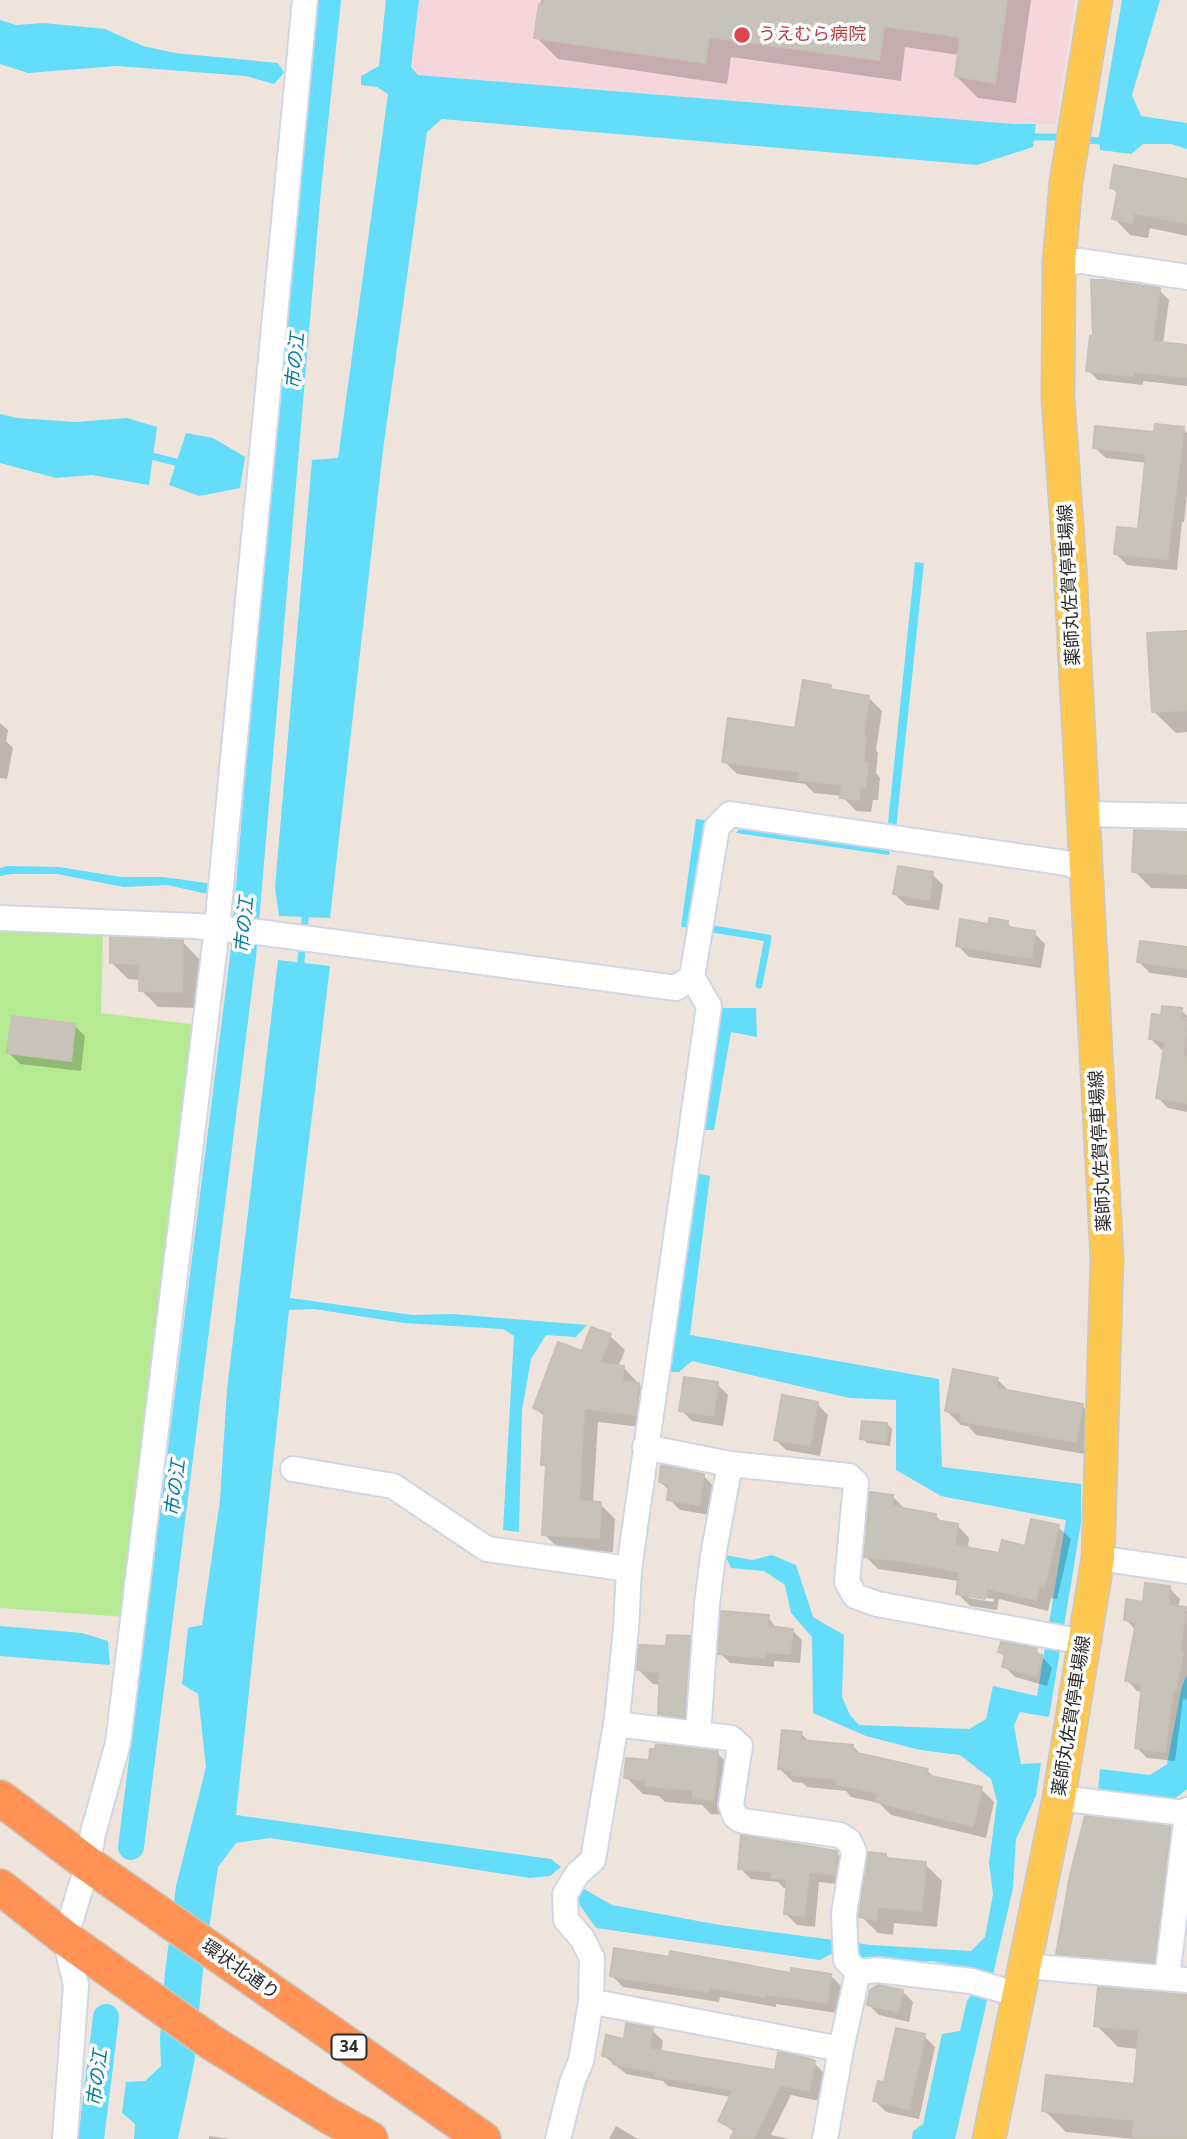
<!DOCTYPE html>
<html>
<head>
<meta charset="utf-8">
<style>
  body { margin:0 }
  canvas { display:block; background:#eee4db }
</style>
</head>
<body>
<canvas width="1187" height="2139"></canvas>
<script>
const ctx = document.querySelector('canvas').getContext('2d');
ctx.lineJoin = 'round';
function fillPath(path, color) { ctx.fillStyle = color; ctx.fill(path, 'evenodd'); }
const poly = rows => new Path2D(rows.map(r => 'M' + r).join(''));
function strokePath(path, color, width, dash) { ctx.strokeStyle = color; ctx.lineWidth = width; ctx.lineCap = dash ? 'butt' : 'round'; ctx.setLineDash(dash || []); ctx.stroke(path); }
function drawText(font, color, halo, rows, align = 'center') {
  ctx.font = font + ' "Noto Sans","Noto Sans JP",sans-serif'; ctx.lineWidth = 7; ctx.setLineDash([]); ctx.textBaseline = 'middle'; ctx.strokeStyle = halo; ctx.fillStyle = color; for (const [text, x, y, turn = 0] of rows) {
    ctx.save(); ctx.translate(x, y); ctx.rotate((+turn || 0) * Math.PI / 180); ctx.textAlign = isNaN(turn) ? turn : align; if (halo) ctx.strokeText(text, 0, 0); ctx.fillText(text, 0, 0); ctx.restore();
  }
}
const medical = poly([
  [419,0,1075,0,1056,124,1014,124,418,75,411,67]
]);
const green = poly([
  [0,925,103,929,101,1013,199,1025,125,1617,0,1608]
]);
const water = poly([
  [386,0,419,0,411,67,418,75,1014,124,1036,124,1033,147,977,165,442,119,427,132,383,450,330,918,279,916,275,887,312,460,338,458,388,94,377,87,361,85,361,76,379,66],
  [1122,0,1160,0,1132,95,1141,116,1187,123,1187,149,1171,144,1143,144,1131,154,1100,150,1099,136],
  [0,20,16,25,44,23,105,29,143,46,175,53,278,63,284,73,274,84,246,76,117,66,28,73,0,64],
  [0,414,17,418,75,422,127,418,157,427,149,485,92,475,56,478,0,463],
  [186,433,213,438,245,457,240,488,199,496,169,485],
  [915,562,924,563,896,829,888,823],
  [696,819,705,820,689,928,681,927],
  [743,824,890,847,889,855,736,833],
  [6,866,59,867,121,877,163,877,207,883,208,894,167,885,124,887,57,874,12,874,0,876,0,868],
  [278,960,330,966,290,1298,413,1315,452,1314,587,1325,576,1337,546,1335,531,1359,522,1410,519,1532,503,1530,514,1336,503,1329,404,1323,314,1309,289,1310,236,1815,551,1859,561,1867,550,1876,530,1878,270,1838,236,1843,218,1867,203,1970,194,2064,178,2139,134,2139,135,2124,122,2113,126,2082,145,2081,161,2066,160,2038,165,1972,176,1886,206,1767,198,1694,182,1684,188,1628,202,1625,220,1500,227,1390],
  [722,1008,756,1008,757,1037,731,1032,714,1130,704,1130],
  [697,1173,710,1176,690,1335,939,1379,942,1467,1081,1484,1081,1523,1049,1717,1020,1712,1014,1726,1021,1764,1041,1763,1036,1796,1016,1839,1013,1888,955,2139,912,2139,913,2131,923,2124,942,2034,960,2031,967,2001,972,1993,976,1970,932,1961,900,1962,833,1953,820,1960,596,1928,577,1901,584,1889,612,1905,720,1925,871,1945,971,1951,985,1937,993,1894,989,1863,997,1801,991,1779,960,1755,920,1750,866,1736,813,1713,812,1637,791,1613,785,1585,764,1571,731,1568,725,1555,752,1560,772,1555,796,1565,813,1617,844,1635,842,1697,850,1715,859,1725,969,1729,986,1719,993,1686,1037,1696,1066,1520,941,1496,896,1470,896,1400,849,1398,692,1361,679,1372,667,1372],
  [0,1626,82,1633,108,1641,110,1665,0,1656],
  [1187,1675,1187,1789,1172,1801,1098,1791,1100,1769,1150,1775,1167,1764,1182,1686]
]);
const shadow = poly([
  [541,0,1031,0,1016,103,978,98,956,76,959,55,905,47,901,81,731,57,727,84,558,59,536,37],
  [1187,181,1187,236,1150,228,1148,238,1130,235,1114,218,1118,194,1112,188],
  [1159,290,1169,300,1163,344,1187,346,1187,386,1143,381,1143,385,1098,380,1088,370],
  [1183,429,1187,433,1187,495,1184,522,1182,522,1177,570,1127,565,1116,554,1140,531,1147,463,1106,458,1095,448],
  [1187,633,1187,732,1176,733,1153,711],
  [830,686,835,692,869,698,882,711,876,750,878,753,876,773,880,778,878,800,873,800,871,812,856,811,842,796,814,793,805,784,737,774,724,761,797,730],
  [0,723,8,730,6,741,13,748,7,779,0,778],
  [1187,834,1187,889,1151,888,1134,871],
  [932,874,943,885,939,910,906,905,895,894],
  [1007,923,1013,929,1034,933,1045,944,1041,968,969,957,958,946,990,926],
  [183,942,199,959,198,1008,158,1007,141,990,141,980,128,979,111,962],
  [1187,949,1187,978,1150,973,1139,962],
  [1181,1010,1187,1016,1187,1112,1168,1108,1157,1097,1166,1050,1162,1050,1151,1039,1163,1017],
  [74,1025,85,1036,81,1071,20,1064,9,1053],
  [610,1336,625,1350,618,1367,624,1368,653,1399,649,1428,598,1422,593,1504,600,1504,615,1519,613,1552,559,1549,544,1534,548,1469,543,1464,546,1418,535,1408,583,1353],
  [997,1379,1010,1392,1082,1406,1096,1420,1090,1455,976,1435,968,1426,961,1425,947,1411],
  [717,1384,728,1395,723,1426,692,1421,681,1410],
  [817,1404,828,1415,820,1456,786,1450,775,1439],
  [887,1424,892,1429,890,1446,867,1443,862,1438],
  [703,1475,714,1487,710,1515,680,1510,669,1499,670,1491,660,1482],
  [892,1496,905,1509,935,1515,943,1523,957,1525,969,1538,968,1549,1001,1555,1026,1548,1058,1527,1071,1539,1057,1599,1051,1598,1048,1611,999,1599,997,1610,970,1606,958,1594,959,1581,878,1569,866,1557],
  [969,1595,994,1599,993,1602,969,1598],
  [1169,1588,1180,1599,1178,1608,1187,1611,1187,1697,1186,1700,1183,1699,1175,1761,1147,1758,1136,1747,1143,1692,1137,1691,1127,1680,1136,1630,1126,1620],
  [768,1617,777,1629,792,1630,802,1640,800,1663,774,1661,774,1667,730,1663,720,1653],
  [689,1638,704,1652,698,1731,674,1728,659,1713,661,1685,653,1684,639,1670,667,1648],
  [1036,1650,1052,1668,1047,1686,1015,1677,1004,1666,1006,1658,1000,1652],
  [801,1734,810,1742,853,1746,862,1756,927,1770,935,1779,981,1789,994,1802,986,1838,891,1815,879,1803,851,1797,846,1791,807,1787,803,1783,793,1782,780,1769],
  [717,1753,734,1770,729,1815,711,1814,702,1805,665,1802,659,1796,643,1794,626,1777],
  [1170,1828,1187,1845,1176,1984,1080,1975,1058,1953],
  [836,1853,847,1864,846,1885,819,1882,815,1927,797,1925,786,1914,788,1888,784,1888,778,1882,751,1879,740,1868],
  [886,1855,891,1860,925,1864,942,1881,937,1927,894,1923,893,1935,878,1933,861,1916],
  [830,1975,841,1986,837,2013,776,2004,776,2007,720,1997,719,2002,623,1987,612,1976],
  [902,1991,913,2002,909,2022,879,2015,868,2004],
  [1187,1996,1187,2139,1134,2139,1066,2132,1044,2110,1135,2086,1139,2049,1118,2047,1096,2025],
  [652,2030,663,2041,661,2053,776,2072,814,2063,825,2074,819,2101,791,2095,771,2135,790,2139,732,2139,735,2133,720,2120,731,2097,668,2086,663,2081,626,2074,604,2056,625,2041],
  [924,2036,935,2047,919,2119,886,2112,875,2101,886,2084],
  [616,2126,638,2139,609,2139],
  [209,2136,231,2139,209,2139]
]);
const stream = poly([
  [1025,137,1065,137],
  [1080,139,1099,141],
  [144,454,183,464],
  [713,929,768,938,759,985],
  [300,971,306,910]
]);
const canal = poly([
  [131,1847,243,957,308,189,328,0],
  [91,2139,106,2017]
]);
const building = poly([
  [545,0,1007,0,995,83,955,76,960,37,884,26,879,60,709,37,705,63,534,38,539,4,544,4,545,0],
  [1114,165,1187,179,1187,223,1134,213,1132,223,1112,219,1118,189,1110,188,1114,165],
  [1091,280,1105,280,1160,288,1152,341,1187,345,1187,377,1133,372,1133,376,1086,371,1090,336,1093,336,1091,280],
  [1155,424,1184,427,1167,559,1114,554,1117,527,1138,529,1146,454,1093,448,1095,426,1154,432,1155,424],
  [1187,631,1187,710,1152,712,1147,633,1187,631],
  [803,680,831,685,830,689,869,696,863,737,866,738,863,762,868,763,865,788,860,787,859,800,840,798,842,785,799,780,800,772,722,762,728,718,795,728,803,680],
  [1134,830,1187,832,1187,874,1132,872,1134,830],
  [898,866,933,872,929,900,893,894,898,866],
  [989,918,1008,921,1007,927,1035,931,1031,958,956,946,960,919,989,924,989,918],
  [110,937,183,940,182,992,139,991,140,964,110,963,110,937],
  [1140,941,1187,947,1187,969,1137,962,1140,941],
  [1162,1006,1182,1008,1181,1018,1187,1018,1183,1056,1187,1057,1187,1103,1156,1098,1165,1041,1149,1039,1152,1014,1161,1015,1162,1006],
  [12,1016,75,1024,71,1061,7,1053,12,1016],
  [591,1327,611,1334,600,1363,624,1366,622,1381,639,1383,635,1415,584,1408,579,1501,601,1502,599,1538,542,1535,546,1465,541,1465,544,1412,533,1408,558,1342,582,1351,591,1327],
  [953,1369,998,1378,996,1388,1083,1404,1076,1442,960,1421,962,1414,945,1411,953,1369],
  [684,1377,718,1382,713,1416,679,1411,684,1377],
  [782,1395,818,1402,810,1446,774,1440,782,1395],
  [862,1421,887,1423,886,1442,860,1439,862,1421],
  [661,1465,704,1474,699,1505,667,1500,669,1484,659,1482,661,1465],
  [870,1492,893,1495,892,1506,936,1514,935,1520,958,1524,954,1545,999,1553,1002,1540,1025,1546,1031,1519,1059,1525,1044,1587,1039,1586,1036,1600,987,1588,985,1599,956,1594,959,1572,903,1561,864,1557,870,1492],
  [1145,1583,1170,1586,1168,1605,1186,1607,1180,1651,1183,1652,1176,1690,1173,1690,1165,1752,1135,1748,1142,1684,1125,1681,1136,1622,1124,1620,1126,1599,1143,1602,1145,1583],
  [721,1611,769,1615,767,1626,793,1629,790,1654,765,1652,764,1658,718,1654,721,1611],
  [667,1635,690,1636,684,1717,658,1714,660,1672,637,1670,639,1645,666,1646,667,1635],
  [1001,1642,1037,1648,1036,1654,1042,1655,1037,1676,1002,1667,1005,1654,998,1652,1001,1642],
  [782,1730,802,1732,801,1740,853,1745,853,1752,928,1769,926,1775,982,1787,973,1826,876,1802,878,1793,836,1784,837,1779,792,1775,792,1770,778,1769,782,1730],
  [656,1744,718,1751,713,1800,693,1798,693,1790,646,1786,647,1780,624,1778,626,1758,649,1760,650,1749,655,1749,656,1744],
  [1085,1816,1170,1826,1154,1962,1056,1954,1070,1875,1085,1816],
  [741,1835,837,1851,835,1875,809,1872,804,1916,784,1914,787,1879,771,1878,772,1872,738,1869,741,1835],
  [868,1852,886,1854,886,1858,926,1862,921,1911,878,1907,877,1920,859,1917,868,1852],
  [614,1948,669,1957,670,1951,791,1973,791,1968,831,1974,827,2003,766,1994,765,1997,709,1987,708,1992,610,1976,614,1948],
  [878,1985,903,1990,898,2012,867,2005,870,1990,878,1985],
  [1098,1987,1187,1995,1187,2139,1132,2139,1134,2120,1042,2111,1046,2075,1134,2084,1139,2030,1094,2026,1098,1987],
  [626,2023,653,2028,649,2049,775,2070,778,2052,804,2057,815,2061,809,2091,780,2085,753,2139,730,2139,735,2129,718,2121,733,2090,655,2076,656,2072,613,2064,614,2058,602,2056,606,2035,624,2039,626,2023],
  [896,2028,925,2034,909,2109,873,2101,878,2081,884,2082,896,2028]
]);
const minor = poly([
  [1059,263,1081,261,1187,277],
  [1082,814,1187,816],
  [0,918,196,926,258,932,676,988,692,977,717,827,730,814,1066,863,1086,870],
  [645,1447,730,1464],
  [293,1469,393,1486,487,1549,629,1569],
  [1098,1558,1187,1571],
  [617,1718,624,1725,731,1738,740,1746,731,1805,735,1816,740,1820,750,1822,840,1835,849,1841,854,1852,844,1914,846,1960,858,1972],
  [698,1734,707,1604,713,1556,730,1464,849,1476,856,1483,847,1582,855,1596,877,1604,1084,1642],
  [1059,1798,1184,1813,1187,1810],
  [1025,1966,1187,1980],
  [1167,1978,1186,1822,1184,1813],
  [605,2004,841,2049,858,1972,878,1970,971,1981,1019,1995],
  [65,2139,76,1985,65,1938,88,1864,93,1833,118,1743,217,928,305,0],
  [558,2139,572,2083,581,2061,591,2002,592,1958,582,1938,566,1920,565,1894,578,1873,593,1860,617,1718,626,1629,629,1569,709,1006,692,977],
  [825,2139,841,2049]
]);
const major = poly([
  [989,2139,1059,1798,1098,1558,1107,1258,1070,568,1058,398,1059,263,1066,182,1096,0]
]);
const highway = poly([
  [0,1798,88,1864,483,2139],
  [0,1887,65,1938,211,2042,329,2116,370,2139]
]);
const markers = [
  [742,35,9,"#e0444e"]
];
const shields = [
  [349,2047,35]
];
const shieldNames = [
  ["34",349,2047]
];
const healthNames = [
  ["うえむら病院",758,35]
];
const streetNames = [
  ["薬師丸佐賀停車場線",1070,585,-93],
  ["薬師丸佐賀停車場線",1101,1151,-93],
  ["薬師丸佐賀停車場線",1072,1716,-81],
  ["環状北通り",240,1970,35]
];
const waterNames = [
  ["市の江",296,361,-85],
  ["市の江",245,925,-85],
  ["市の江",176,1488,-83],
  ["市の江",98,2078,-83]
];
fillPath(medical, '#f5d7db');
fillPath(green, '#b6ea92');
fillPath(water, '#64ddfa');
fillPath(shadow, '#0003');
strokePath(stream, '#64ddfa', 7);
strokePath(canal, '#64ddfa', 26);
fillPath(building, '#c8c3ba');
strokePath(building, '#c9c0b4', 2);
strokePath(minor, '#d0d6e5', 28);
strokePath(major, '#c8c8c8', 35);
strokePath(highway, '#c8c8c8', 38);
strokePath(minor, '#fff', 24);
strokePath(major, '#fec850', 32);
strokePath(highway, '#ff9255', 35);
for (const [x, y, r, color] of markers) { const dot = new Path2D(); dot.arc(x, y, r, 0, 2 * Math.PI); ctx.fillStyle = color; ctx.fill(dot); strokePath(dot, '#fff', 2.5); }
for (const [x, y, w] of shields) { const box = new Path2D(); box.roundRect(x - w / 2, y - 12.5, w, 25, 5); ctx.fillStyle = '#fff'; ctx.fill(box); strokePath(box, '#2a2a2a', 2); }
drawText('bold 16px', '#2a2a2a', null, shieldNames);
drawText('18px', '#be3a42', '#fff', healthNames, 'left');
drawText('18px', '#2a2a2a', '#fff', streetNames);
drawText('italic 19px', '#007ba8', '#fff', waterNames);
</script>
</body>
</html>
